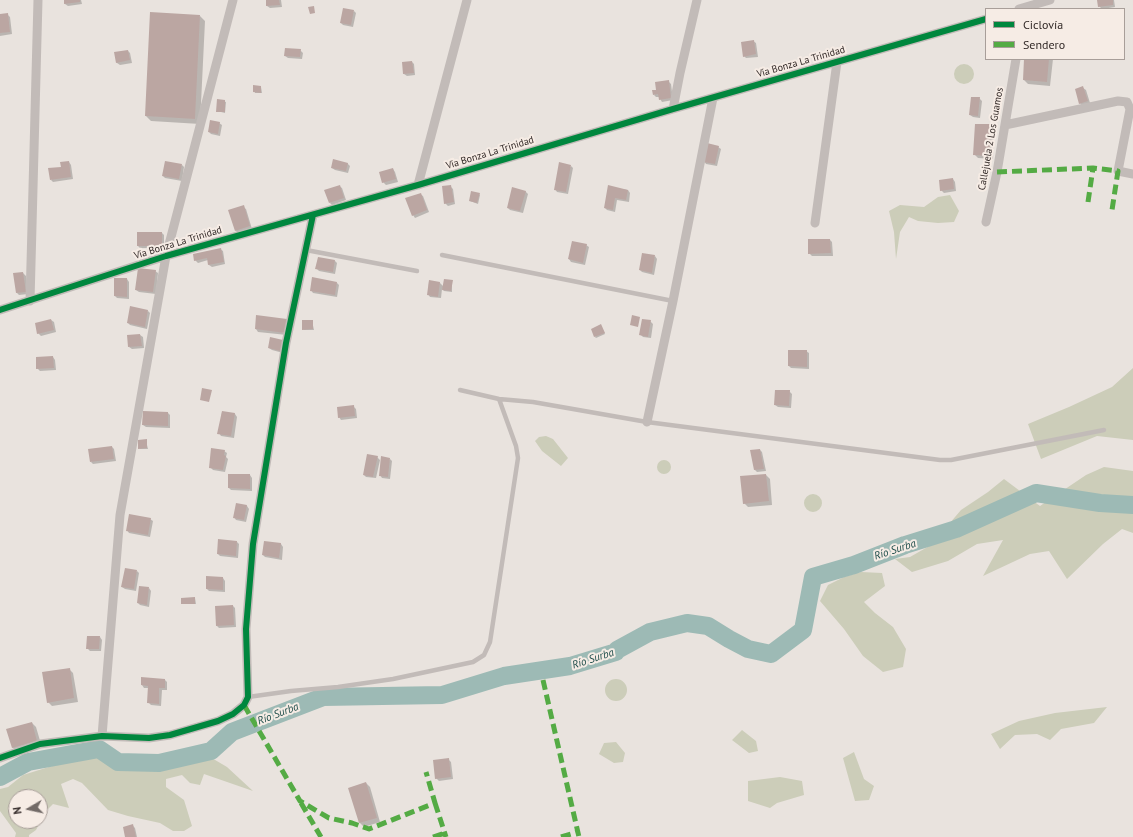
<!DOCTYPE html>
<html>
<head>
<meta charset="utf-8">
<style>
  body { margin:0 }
  #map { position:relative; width:1133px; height:837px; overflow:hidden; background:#e9e3de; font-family:"PT Sans",sans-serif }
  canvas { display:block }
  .legend { position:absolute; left:985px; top:8px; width:140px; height:52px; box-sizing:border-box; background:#f6ece5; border:1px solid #a89e99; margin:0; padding:5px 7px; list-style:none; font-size:12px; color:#322927 }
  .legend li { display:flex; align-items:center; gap:8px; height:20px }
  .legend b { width:20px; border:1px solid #a89e99 }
  .north { position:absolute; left:8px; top:789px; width:40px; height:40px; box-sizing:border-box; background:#f6ece5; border:1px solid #a89e99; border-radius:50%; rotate:261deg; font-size:11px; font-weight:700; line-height:16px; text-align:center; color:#322927 }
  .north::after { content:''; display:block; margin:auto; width:14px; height:18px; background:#726a67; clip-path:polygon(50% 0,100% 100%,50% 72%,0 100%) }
</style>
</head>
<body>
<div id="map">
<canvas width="1133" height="837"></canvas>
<ul class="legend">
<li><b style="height:5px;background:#00873e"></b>Ciclovía</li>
<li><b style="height:5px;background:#54ab44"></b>Sendero</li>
</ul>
<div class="north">N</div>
</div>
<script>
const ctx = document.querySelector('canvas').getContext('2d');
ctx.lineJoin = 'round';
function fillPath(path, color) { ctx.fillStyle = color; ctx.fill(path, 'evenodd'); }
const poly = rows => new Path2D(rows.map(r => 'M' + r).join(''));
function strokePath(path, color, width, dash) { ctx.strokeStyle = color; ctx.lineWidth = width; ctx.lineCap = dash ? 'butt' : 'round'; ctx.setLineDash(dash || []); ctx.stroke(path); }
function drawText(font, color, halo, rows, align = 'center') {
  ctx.font = font + ' "PT Sans",sans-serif'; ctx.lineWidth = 4; ctx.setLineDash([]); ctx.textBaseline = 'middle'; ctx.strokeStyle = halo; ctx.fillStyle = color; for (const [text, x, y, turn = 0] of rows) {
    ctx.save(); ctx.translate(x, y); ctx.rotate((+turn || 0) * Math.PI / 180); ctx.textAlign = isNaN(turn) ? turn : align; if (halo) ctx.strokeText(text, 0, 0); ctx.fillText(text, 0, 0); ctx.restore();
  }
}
const green = poly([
  '954 74a10 10 0 1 1 20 0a10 10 0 1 1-20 0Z',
  [950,195,959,211,954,222,938,223,918,221,909,217,900,232,896,259,894,232,889,211,900,205,924,207,938,197],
  [1133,368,1133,440,1097,436,1041,459,1028,424,1069,407,1112,387],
  [546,436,553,439,568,458,561,466,542,451,535,441,539,437],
  '657 467a7 7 0 1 1 14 0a7 7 0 1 1-14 0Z',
  [1104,467,1133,471,1133,533,1122,529,1103,544,1067,579,1049,551,1030,554,983,576,1003,540,977,544,948,561,912,572,895,559,910,557,931,545,961,510,988,492,1004,479,1040,506,1086,475],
  '804 503a9 9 0 1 1 18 0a9 9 0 1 1-18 0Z',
  [861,572,882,573,885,586,864,602,875,613,893,627,906,649,903,667,883,672,863,656,844,629,820,601,828,585,844,577],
  '605 690a11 11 0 1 1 22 0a11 11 0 1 1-22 0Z',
  [1107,707,1094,723,1061,729,1050,740,1037,734,1015,735,1000,749,991,734,1019,721,1055,713],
  [742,730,756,741,758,751,749,753,732,740],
  [616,742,625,753,623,762,614,763,599,754,604,743],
  [854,752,864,779,874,786,869,800,855,801,843,758],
  [101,757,124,762,163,767,186,765,210,757,227,767,253,791,204,774,200,785,190,783,182,775,166,779,166,787,184,800,192,826,184,831,173,831,160,823,128,816,108,810,82,783,73,779,61,784,69,808,53,804,46,811,36,830,29,835,29,837,15,837,16,833,0,811,0,789,8,787,23,775,68,761],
  [16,797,40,797,40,821,16,821],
  [780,777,802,781,804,795,777,803,770,808,748,801,748,781]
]);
const shadow = poly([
  [65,0,81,0,82,4,68,6,65,4],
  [267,0,281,0,282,7,270,8,267,6],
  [1098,0,1114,0,1115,7,1102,9,1099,6],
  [354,11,356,13,353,27,343,25,341,23],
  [7,14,10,17,12,34,0,36,0,15],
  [200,16,205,21,200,124,151,121,146,116],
  [753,41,756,43,758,57,746,58,744,56],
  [300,50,303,53,302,59,288,58,285,56],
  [128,51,130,53,132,63,120,65,117,63,115,53],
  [1025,59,1053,59,1050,86,1028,84,1024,80],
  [412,62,414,64,415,75,407,76,404,74,403,63],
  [668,81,671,84,673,100,662,102,659,97,656,97,654,95],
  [254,86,261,87,262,93,255,93],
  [1083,88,1086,90,1090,103,1082,106,1080,103],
  [979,98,982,101,980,118,973,117,970,115],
  [218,100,226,102,225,113,217,111],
  [219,123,222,125,220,136,211,134,209,132],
  [990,125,994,129,993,159,978,158,974,154],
  [718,147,721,149,717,166,706,164,704,161],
  [69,162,71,165,73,179,53,182,51,180],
  [347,163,350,166,348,173,335,170,332,168],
  [182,165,184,167,182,181,165,178,163,176],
  [571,166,573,168,568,194,557,192,555,189],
  [393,169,395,172,398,182,386,185,383,182],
  [953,179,955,182,956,191,944,193,941,190],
  [339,186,342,188,346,200,332,205,330,203],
  [450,186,453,189,455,204,448,206,445,203],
  [609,187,628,190,630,193,629,202,617,200,615,212,607,210,605,208],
  [525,191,528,194,523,213,510,210,508,208],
  [420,194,423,196,429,212,415,218,413,215],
  [479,194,480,195,478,204,470,201],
  [243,207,246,209,252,229,238,233,236,231],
  [162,233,164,235,164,248,140,248,138,246],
  [830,240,832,242,833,256,812,256,809,253],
  [586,245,589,247,585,265,571,262,569,259],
  [220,249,223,251,225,264,212,267,209,265,208,260,198,263,195,260],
  [655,256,657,259,654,275,642,272,640,270],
  [319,258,335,261,337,263,335,274,319,271,317,269],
  [155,271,158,273,156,294,139,292,136,290],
  [23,273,26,276,28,294,19,295,17,293],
  [127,279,129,282,129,299,117,298,115,296],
  [429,281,440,283,444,287,452,281,452,292,444,291,442,289,441,298,430,297,428,294],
  [337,283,339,285,337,297,313,293,311,290],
  [148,311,150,313,147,329,130,325,128,323],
  [257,317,287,335,258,332,256,329],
  [51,320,54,322,56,332,41,336,38,333],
  [312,321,314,330,303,330],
  [650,321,653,324,651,338,643,337,641,335],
  [601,326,605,334,596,338,595,337],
  [140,335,143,337,144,348,132,349,129,347],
  [283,341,283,353,272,350,269,348],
  [789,351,806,351,809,353,809,369,791,368,789,366],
  [53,357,55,360,56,370,40,371,37,368],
  [789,391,792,394,791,408,778,407,775,405],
  [353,406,356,409,357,418,341,420,339,417],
  [222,412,235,414,237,417,234,438,221,436,219,433],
  [168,413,170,415,170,428,146,427,143,425],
  [146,441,148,449,140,449,139,448],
  [112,447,114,449,116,461,93,464,91,462],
  [760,450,762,452,766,471,757,472,755,470,751,451],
  [224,451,227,453,226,457,228,459,225,472,213,470,211,468],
  [377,457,380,460,376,478,366,477,364,475],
  [390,459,392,461,390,479,382,478,380,475],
  [250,475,252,478,252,491,231,490,229,488],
  [766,475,770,479,772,505,748,507,744,503],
  [237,504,247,506,249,509,246,522,236,520,234,517],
  [150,519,153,521,150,537,129,533,127,530],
  [237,542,239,544,238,558,220,556,218,554],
  [265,542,281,544,283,547,282,560,265,557,263,555],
  [137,571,139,573,136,591,125,589,122,587],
  [223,578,225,581,225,592,209,591,207,589],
  [149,588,151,591,149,607,140,605,138,603],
  [195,598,196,604,182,604],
  [233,606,235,608,236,627,219,628,217,626],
  [100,637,102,640,101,651,90,651,87,648],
  [69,669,73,673,78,702,52,706,48,702],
  [165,680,167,682,167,690,162,690,161,706,151,705,148,702,149,688,144,688,142,685],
  [32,723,36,727,41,744,16,751,12,747],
  [448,759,451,762,453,779,439,781,436,778],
  [366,783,370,787,380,822,364,827,360,823,349,789],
  [133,826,135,828,137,837,126,837]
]);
const river = poly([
  [0,777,28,762,99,749,118,762,159,763,211,751,232,732,323,697,442,695,504,676,570,666,616,652,617,650,650,632,687,623,708,626,729,639,748,649,771,654,803,630,813,577,854,565,905,545,956,529,1036,493,1100,503,1133,505]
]);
const building = poly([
  [64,0,80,0,80,2,64,4],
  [266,0,279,0,280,5,266,6],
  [1097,0,1113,0,1113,5,1098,7],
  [314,6,315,13,310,14,308,7],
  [343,8,354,10,351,25,340,23],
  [150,12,200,15,195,119,145,116],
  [8,13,10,32,0,33,0,14],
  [754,40,756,54,743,57,741,42],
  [285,48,301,49,300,57,284,56],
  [128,50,130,60,116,63,114,52],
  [1024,59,1049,59,1047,82,1023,80],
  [412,61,414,73,403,74,402,62],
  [669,80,671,98,659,100,658,94,653,95,652,90,656,90,655,82],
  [253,85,261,86,261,93,253,92],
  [1083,86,1088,101,1079,104,1075,89],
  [971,97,980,97,978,116,969,115],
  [217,99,225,100,225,112,216,112],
  [210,120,220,122,218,134,208,132],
  [975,124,991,124,989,156,973,155],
  [707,143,719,146,715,164,703,162],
  [333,159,348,163,346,171,331,168],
  [69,161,71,177,50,180,48,168,61,167,60,162],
  [165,161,182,164,179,179,162,176],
  [559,162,571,165,566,192,554,190],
  [393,168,396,179,382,183,379,172],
  [953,178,954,189,940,191,939,180],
  [340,185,344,198,329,203,324,190],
  [451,185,454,202,444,204,442,186],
  [608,185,628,190,626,200,615,198,613,210,604,208],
  [512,187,526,191,520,211,507,208],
  [471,191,480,193,477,203,469,201],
  [421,193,427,210,412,216,405,198],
  [244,205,250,226,235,231,228,210],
  [137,232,162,232,162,246,137,246],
  [808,239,830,239,831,253,808,254],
  [572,241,587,244,583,263,568,259],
  [221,248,224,262,208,265,207,258,194,261,193,254],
  [642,253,655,255,652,273,639,270],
  [318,257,335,260,333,272,315,269],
  [138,268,156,270,153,292,135,290],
  [23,272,26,292,16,293,13,273],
  [312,277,337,282,335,295,310,291],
  [114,278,127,278,127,297,114,296],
  [444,279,453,280,451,291,442,290],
  [429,280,440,282,438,297,427,295],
  [130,306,148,310,145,327,127,323],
  [256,315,287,319,285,333,255,329],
  [632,315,640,317,638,327,630,325],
  [51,319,54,330,37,334,35,323],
  [642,319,651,320,648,337,639,335],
  [302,320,313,320,313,329,302,330],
  [601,324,605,333,594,337,591,329],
  [140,334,142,346,128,347,127,335],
  [270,337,283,340,280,351,268,348],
  [788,350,807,350,807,367,788,366],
  [53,356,54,368,36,369,36,357],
  [202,388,212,390,209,402,200,400],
  [775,390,790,390,789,406,774,405],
  [354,405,355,416,338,418,337,407],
  [143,411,168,412,168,426,142,425],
  [222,411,235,413,231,436,217,434],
  [147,439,147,448,138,449,138,440],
  [112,446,114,459,90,462,88,449],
  [211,448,225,450,224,455,226,456,223,470,209,468],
  [760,449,764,469,754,470,750,450],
  [367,454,378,456,373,477,363,475],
  [381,456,390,458,388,477,379,476],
  [228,474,250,474,250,489,228,488],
  [766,474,769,501,743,504,740,476],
  [236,503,247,505,244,520,233,518],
  [129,514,151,518,148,535,126,531],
  [218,539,237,541,236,556,217,554],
  [264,541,281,543,279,558,262,555],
  [125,568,137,570,134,589,121,587],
  [206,576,223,577,223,590,206,589],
  [139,586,149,587,147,605,137,603],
  [195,597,195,604,181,604,181,598],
  [233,605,234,625,216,626,215,606],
  [87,636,100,636,99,649,86,649],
  [70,668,74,698,47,703,42,672],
  [141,677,165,679,165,688,159,688,159,704,147,703,148,686,141,685],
  [32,722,37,741,12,748,6,729],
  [449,758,451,777,435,779,433,760],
  [366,782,377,818,359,823,348,788],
  [133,824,136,837,125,837,123,827]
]);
const lane = poly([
  [306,250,417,271],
  [442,255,673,301],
  [460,390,499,399,533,402,647,422,940,460,951,460,1104,430],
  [248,697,291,691,338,687,393,679,473,662,484,655,490,642,518,458,516,446,499,399]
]);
const street = poly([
  [1019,9,1050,0],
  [673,109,680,73,697,0],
  [1005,125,1118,101,1127,102,1130,109,1118,171,1133,174],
  [418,185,467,0],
  [986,222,997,172,1016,59],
  [815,223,837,62],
  [30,301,38,0],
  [0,310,166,256,418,185,673,109,986,19],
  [647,422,673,301,713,98],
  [102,736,120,515,166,256,233,0],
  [0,758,40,744,102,736,149,738,170,735,218,721,233,714,244,705,248,697,246,629,253,544,286,343,313,215]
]);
const quiet = poly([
  [997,172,1093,168,1118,171,1112,210],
  [1088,202,1093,168],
  [543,680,579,837],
  [244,705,300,801,329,818,352,823,369,829,435,803,426,772],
  [301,803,321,837],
  [435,803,446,837],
  [433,837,445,833],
  [561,837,578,832]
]);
const cycleway = poly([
  [0,310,166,256,418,185,673,109,986,19],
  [0,758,40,744,102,736,149,738,170,735,218,721,233,714,244,705,248,697,246,629,253,544,286,343,313,215]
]);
const streetNames = [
  ["Vía Bonza La Trinidad",801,62,-16],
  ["Callejuela 2 Los Guamos",991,139,-80],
  ["Vía Bonza La Trinidad",490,153,-17],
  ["Vía Bonza La Trinidad",178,243,-17]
];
const waterNames = [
  ["Río Surba",895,550,-18],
  ["Río Surba",593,659,-18],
  ["Río Surba",278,714,-21]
];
fillPath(green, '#cccdb9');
fillPath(shadow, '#0003');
strokePath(river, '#9dbab5', 18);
fillPath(building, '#bba6a2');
strokePath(lane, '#c2bbb8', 4.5);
strokePath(street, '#c2bbb8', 9);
strokePath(quiet, '#54ab44', 5, [10, 5]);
strokePath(cycleway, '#00873e', 6);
drawText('10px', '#322927', '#f6ece5', streetNames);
drawText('italic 11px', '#214f4c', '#f6ece5', waterNames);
</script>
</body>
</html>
